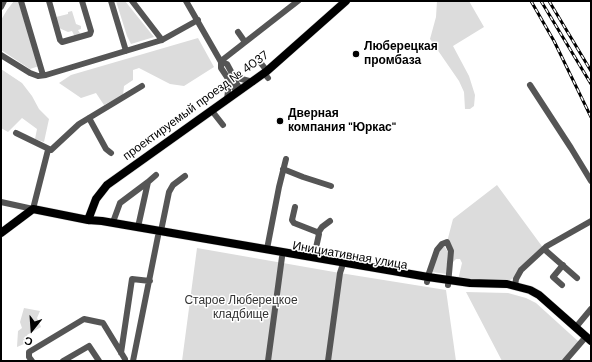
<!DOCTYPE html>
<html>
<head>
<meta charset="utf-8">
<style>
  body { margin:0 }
  #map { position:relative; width:592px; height:362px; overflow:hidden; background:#fff; font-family:"DM Sans",sans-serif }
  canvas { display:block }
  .frame { position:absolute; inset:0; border:2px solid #000; pointer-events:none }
  .north { position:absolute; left:12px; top:310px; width:40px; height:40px; -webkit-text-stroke:3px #fff; paint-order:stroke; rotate:197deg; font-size:11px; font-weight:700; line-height:16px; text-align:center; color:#000 }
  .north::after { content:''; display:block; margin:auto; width:14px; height:18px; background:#000; clip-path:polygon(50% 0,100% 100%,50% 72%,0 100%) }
</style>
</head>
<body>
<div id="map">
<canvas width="592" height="362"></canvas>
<div class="frame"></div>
<div class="north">С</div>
</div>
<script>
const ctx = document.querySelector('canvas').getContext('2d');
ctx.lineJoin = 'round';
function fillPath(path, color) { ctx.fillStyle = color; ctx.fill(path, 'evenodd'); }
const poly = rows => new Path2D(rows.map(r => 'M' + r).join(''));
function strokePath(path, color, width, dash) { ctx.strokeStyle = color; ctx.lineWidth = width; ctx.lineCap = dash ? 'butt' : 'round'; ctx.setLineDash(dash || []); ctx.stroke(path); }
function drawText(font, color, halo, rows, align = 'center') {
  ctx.font = font + ' "DM Sans",sans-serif'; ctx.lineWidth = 3; ctx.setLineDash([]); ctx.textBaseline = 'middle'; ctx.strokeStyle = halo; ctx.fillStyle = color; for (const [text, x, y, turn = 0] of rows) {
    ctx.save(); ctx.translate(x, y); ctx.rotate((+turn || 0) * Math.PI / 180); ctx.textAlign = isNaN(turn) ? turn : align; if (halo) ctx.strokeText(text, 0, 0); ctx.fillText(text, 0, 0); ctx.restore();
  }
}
const green = poly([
  [14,1,18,1,39,66,30,69,1,50,1,20,7,10],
  [116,1,125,1,154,37,131,44,127,36],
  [437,1,469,1,484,27,453,46,469,76,475,95,474,106,470,109,465,109,464,92,459,81,430,39,436,17],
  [72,11,76,24,81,26,81,29,78,30,81,35,75,37,72,31,68,32,59,28,56,17,68,14,68,12],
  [198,38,214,67,184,86,170,84,139,68,133,70,133,80,124,86,123,95,104,105,96,93,81,98,59,83,71,75],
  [1,69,22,83,32,96,39,109,49,119,44,142,35,139,37,129,22,118,8,132,1,128],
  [497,185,544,249,518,276,506,282,458,280,462,263,460,259,456,259,452,263,447,242,453,219],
  [444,246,448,252,446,274,432,272,439,249],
  [197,248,340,273,446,290,456,361,182,361],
  [466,292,508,293,526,298,536,303,579,342,562,361,502,361],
  [24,308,40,311,37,318,41,327,27,335,28,338,25,340,26,343,17,347,18,331,22,328,20,322]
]);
const minor = poly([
  [21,1,43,75],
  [49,1,60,40,62,42,90,34,91,31,82,1],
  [111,1,126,51],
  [132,1,162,40],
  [186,1,221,62,221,68,237,92],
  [1,7,4,1],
  [238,32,245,42],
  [1,55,30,73,38,76,46,75,162,40,198,20],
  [221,61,298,1],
  [221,62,227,64,234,77,234,80,239,87],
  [260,62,267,71],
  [264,73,268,78],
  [234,77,253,82],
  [530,85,571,148,591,181],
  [227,100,229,81],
  [212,111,223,125],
  [89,118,106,149,111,153],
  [16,133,51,150,79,124,142,86],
  [283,169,303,177,331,186],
  [148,182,156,175],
  [1,202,33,209,48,150],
  [295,207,292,220,294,223,317,232,319,234,314,257],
  [113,222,120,203,148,182,138,227],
  [161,231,169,192,173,185,185,176],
  [318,233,322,227,330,221],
  [267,249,279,187,286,159],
  [544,249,577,278],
  [427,282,429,273,437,250,442,244,447,242,451,251,448,285],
  [562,285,553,277,563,265],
  [515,286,516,279,521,270,547,246,591,221],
  [576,327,591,309],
  [121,353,132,279,150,281],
  [32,361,29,357,29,352,84,319,103,323,125,359],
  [63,361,89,346,99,361],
  [133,361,158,236],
  [268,361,282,257],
  [328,361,340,273,342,267],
  [565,361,584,339]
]);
const major = poly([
  [88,220,96,199,107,185,267,71,346,1],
  [1,233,33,209,88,220,102,221,428,277,470,283,507,284,530,290,539,295,591,341]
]);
const rail = poly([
  [531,1,554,41,591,117],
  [541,1,591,84],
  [549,1,591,71]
]);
const markers = [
  [356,54,4,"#000"],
  [280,121,4,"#000"]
];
const poiNames = [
  ["Люберецкая",364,47],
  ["промбаза",364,61],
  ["Дверная",288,114],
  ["компания \"Юркас\"",288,128]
];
const streetNames = [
  ["проектируемый проезд № 4037",196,106,-36],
  ["Инициативная улица",350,256,10]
];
const parkNames = [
  ["Старое Люберецкое",241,301],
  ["кладбище",241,315]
];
fillPath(green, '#dcdcdc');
strokePath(major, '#dbdbdb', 9);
strokePath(minor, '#555', 6);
strokePath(major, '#000', 8);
strokePath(rail, '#000', 3);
strokePath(rail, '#fff', 1.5, [4.5]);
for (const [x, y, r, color] of markers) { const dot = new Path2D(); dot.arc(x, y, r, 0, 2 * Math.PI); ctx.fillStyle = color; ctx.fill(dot); strokePath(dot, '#fff', 1.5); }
drawText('bold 12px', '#000', '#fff', poiNames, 'left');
drawText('12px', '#000', '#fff', streetNames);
drawText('12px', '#333', '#fff', parkNames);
</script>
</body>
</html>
